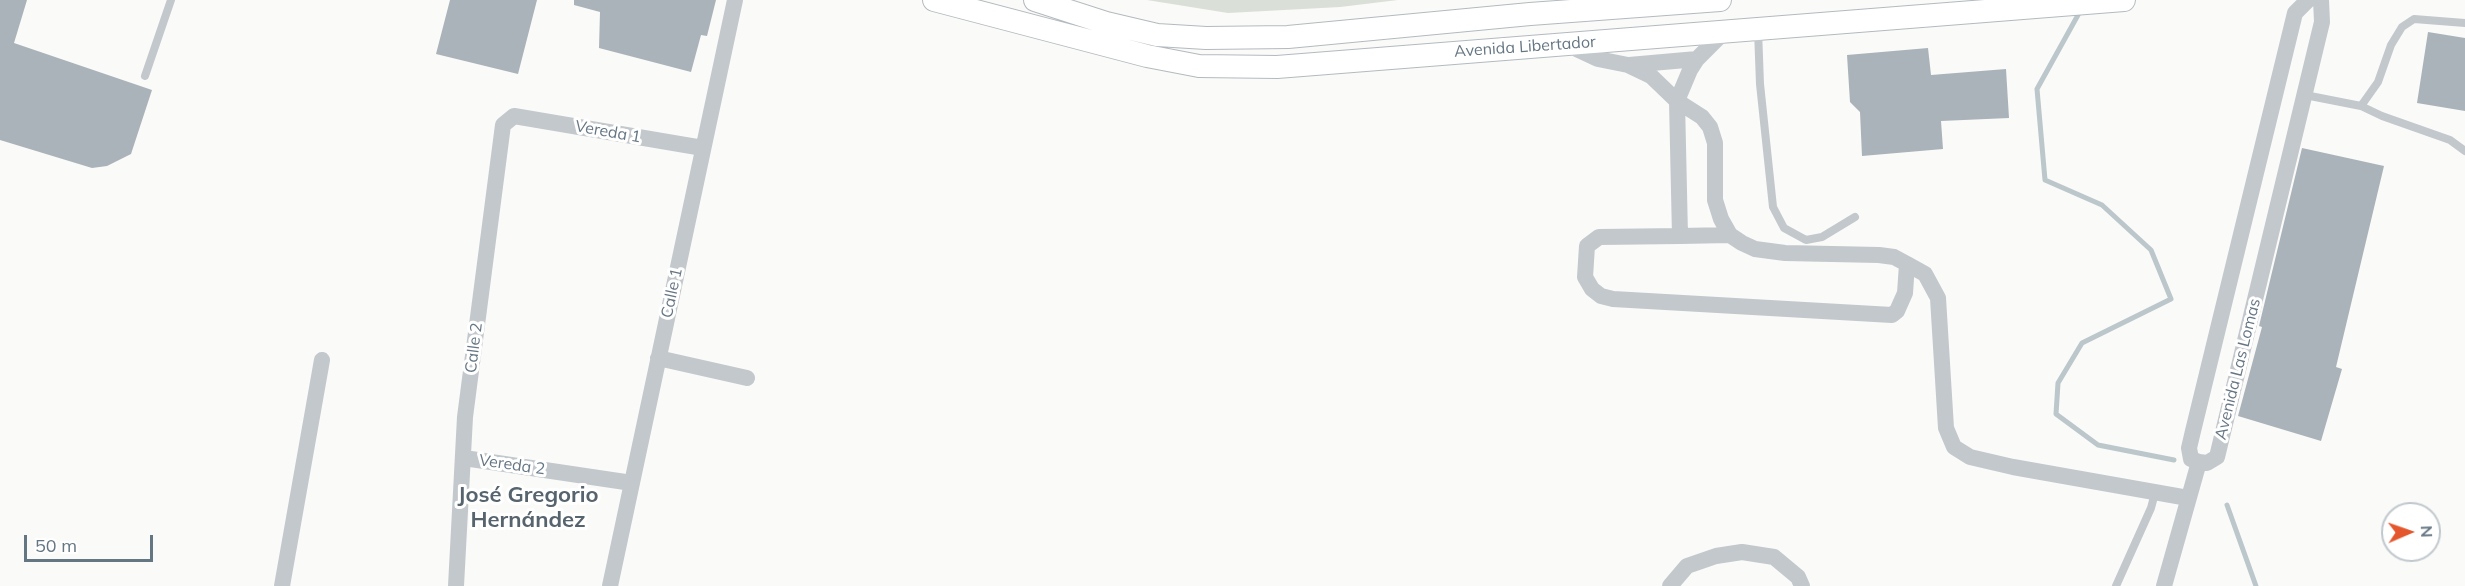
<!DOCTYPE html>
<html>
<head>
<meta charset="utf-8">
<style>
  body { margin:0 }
  #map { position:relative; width:2465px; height:586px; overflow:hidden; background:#fafaf8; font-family:Mulish,sans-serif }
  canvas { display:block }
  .north { position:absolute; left:2381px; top:502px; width:60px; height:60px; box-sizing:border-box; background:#fff; border:2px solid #c1c8cd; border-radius:50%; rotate:88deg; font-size:16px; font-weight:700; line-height:24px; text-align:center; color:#657683 }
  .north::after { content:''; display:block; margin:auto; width:21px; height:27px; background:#e4572e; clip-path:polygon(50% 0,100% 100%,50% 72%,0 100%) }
  .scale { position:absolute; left:24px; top:535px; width:129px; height:27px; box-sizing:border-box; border:3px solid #657683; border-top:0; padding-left:8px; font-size:18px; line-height:21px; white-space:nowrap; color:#657683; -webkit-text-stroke:4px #fff; paint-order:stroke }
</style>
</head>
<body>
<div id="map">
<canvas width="2465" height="586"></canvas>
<div class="north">N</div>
<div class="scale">50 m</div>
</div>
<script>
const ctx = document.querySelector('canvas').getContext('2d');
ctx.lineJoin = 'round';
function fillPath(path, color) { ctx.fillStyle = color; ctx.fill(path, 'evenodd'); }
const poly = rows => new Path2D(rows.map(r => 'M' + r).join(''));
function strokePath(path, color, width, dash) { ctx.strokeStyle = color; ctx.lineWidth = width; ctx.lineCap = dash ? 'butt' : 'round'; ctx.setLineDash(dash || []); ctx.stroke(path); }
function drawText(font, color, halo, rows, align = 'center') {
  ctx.font = font + ' Mulish,sans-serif'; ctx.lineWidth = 6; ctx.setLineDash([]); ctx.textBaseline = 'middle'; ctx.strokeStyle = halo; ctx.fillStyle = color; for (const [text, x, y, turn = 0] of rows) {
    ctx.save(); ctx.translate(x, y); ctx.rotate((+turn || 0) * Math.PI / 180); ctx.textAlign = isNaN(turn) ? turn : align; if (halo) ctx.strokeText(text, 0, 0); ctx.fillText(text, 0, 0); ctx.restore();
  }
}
const green = poly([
  [1147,0,1398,0,1340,7,1228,13]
]);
const stream = poly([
  [2078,15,2037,89,2045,180,2102,205,2151,250,2171,299,2082,343,2058,383,2056,414,2098,445,2174,460],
  [2227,505,2256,586]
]);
const building = poly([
  [0,0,27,0,14,43,152,90,131,154,107,166,92,168,0,140],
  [450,0,537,0,518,74,436,54],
  [574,0,716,0,707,36,701,35,691,72,599,48,600,12,574,5],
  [2428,32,2465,38,2465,111,2417,103],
  [1928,48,1931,75,2006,69,2009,118,1941,121,1943,149,1862,156,1860,112,1850,102,1847,55],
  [2302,148,2384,166,2336,367,2342,369,2321,441,2238,416,2262,327,2259,326]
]);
const service = poly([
  [1758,30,1760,84,1773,207,1784,228,1806,240,1822,237,1855,217],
  [145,76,171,0],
  [2305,95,2361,106,2382,116,2450,140,2465,151],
  [2361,106,2378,82,2391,45,2402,27,2414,19,2465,23],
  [2116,586,2151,508,2155,493]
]);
const minor = poly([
  [2308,0,2295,13,2193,431,2189,448,2191,459,2199,462,2207,463,2217,457,2322,22,2321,0],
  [1568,45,1598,59,1628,65,1651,76,1677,101,1702,117,1710,127,1715,143,1715,200,1721,219,1730,235,1742,243,1755,249,1785,253,1879,255,1894,257,1907,264,1905,293,1897,311,1892,315,1613,299,1601,296,1592,289,1585,277,1587,246,1599,237,1680,236,1677,101,1690,70,1697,59,1724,32],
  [1629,65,1697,59],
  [1680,236,1730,235],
  [1907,264,1925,274,1938,298,1946,428,1954,447,1970,457,2013,467,2188,498],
  [658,358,747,378],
  [464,458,632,483],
  [282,586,322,360],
  [456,586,465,417,503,125,514,116,703,148],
  [610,586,735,0],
  [1670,586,1687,566,1716,556,1742,552,1774,557,1798,577,1802,586],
  [2164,586,2199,462]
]);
const secondary = poly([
  [934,0,1147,56,1199,66,1277,67,2124,0],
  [1035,0,1106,23,1157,35,1206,38,1288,37,1530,14,1720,0]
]);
const streetNames = [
  ["Avenida Libertador",1525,47,-4],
  ["Vereda 1",608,132,10],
  ["Calle 1",672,293,-78],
  ["Calle 2",474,348,-83],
  ["Avenida Las Lomas",2238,369,-76],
  ["Vereda 2",512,465,8]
];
const districtNames = [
  ["José Gregorio",528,495],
  ["Hernández",528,520]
];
fillPath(green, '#dadfd7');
strokePath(stream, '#bbc7cb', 5);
fillPath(building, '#aab3b9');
strokePath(secondary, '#b3babf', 24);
strokePath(service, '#c3c8cc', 8);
strokePath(minor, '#c3c8cc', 16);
strokePath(secondary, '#fff', 22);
drawText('16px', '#657683', '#fff', streetNames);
drawText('bold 22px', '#57646e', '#fff', districtNames);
</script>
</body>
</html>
